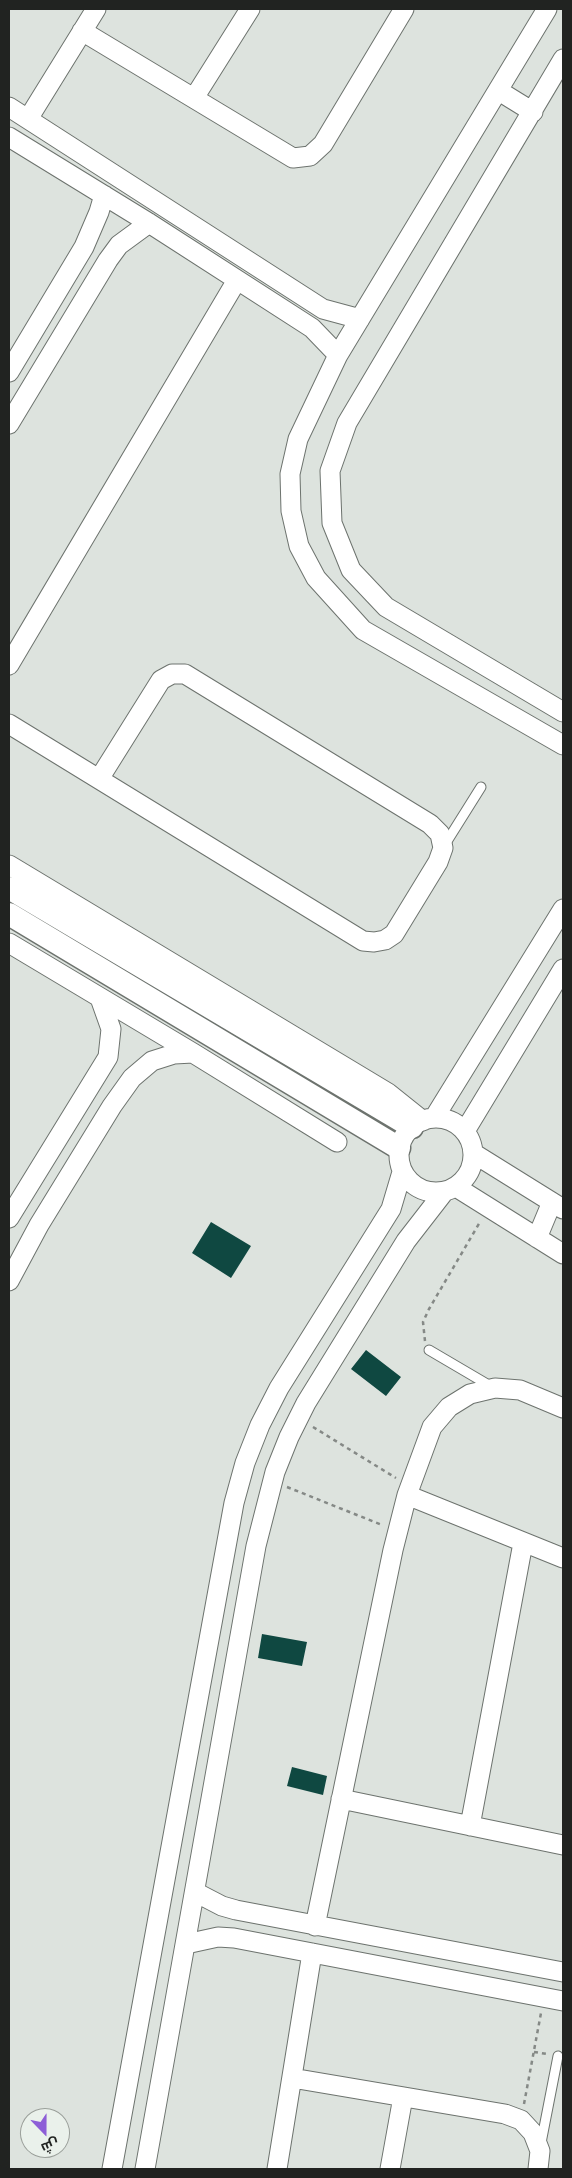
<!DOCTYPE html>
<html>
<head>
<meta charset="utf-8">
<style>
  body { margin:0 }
  #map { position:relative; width:572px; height:2178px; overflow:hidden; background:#dde3de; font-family:Lora,Cairo,serif }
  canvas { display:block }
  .frame { position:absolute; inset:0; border:10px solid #212321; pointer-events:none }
  .north { position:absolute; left:20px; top:2108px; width:50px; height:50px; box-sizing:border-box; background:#eaf1eb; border:1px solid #9a9f9a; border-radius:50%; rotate:158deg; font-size:14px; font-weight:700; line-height:20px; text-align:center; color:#212321 }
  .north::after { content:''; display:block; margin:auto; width:18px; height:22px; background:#8d5ed7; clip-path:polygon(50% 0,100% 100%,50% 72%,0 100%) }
</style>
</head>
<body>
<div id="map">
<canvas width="572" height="2178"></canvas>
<div class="frame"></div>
<div class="north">ش</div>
</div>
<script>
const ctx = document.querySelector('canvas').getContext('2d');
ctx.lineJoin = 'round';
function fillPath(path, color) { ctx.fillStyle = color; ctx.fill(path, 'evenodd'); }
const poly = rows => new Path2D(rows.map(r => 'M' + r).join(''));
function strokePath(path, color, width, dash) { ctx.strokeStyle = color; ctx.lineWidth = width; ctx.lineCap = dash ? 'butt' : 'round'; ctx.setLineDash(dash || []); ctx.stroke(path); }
const building = poly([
  [211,1222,251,1246,231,1278,192,1253],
  [366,1350,401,1377,386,1396,351,1369],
  [262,1634,307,1642,302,1666,258,1658],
  [292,1767,327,1776,323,1795,287,1786]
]);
const path = poly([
  [425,1341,423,1322,429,1309,480,1222],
  [313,1427,396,1478],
  [287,1487,382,1525],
  [534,2052,547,2054],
  [524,2104,541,2013]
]);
const service = poly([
  [444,846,481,787],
  [429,1350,492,1387],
  [541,2143,558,2056]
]);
const minor = poly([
  [547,9,338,355,298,439,290,474,291,511,299,546,316,578,363,630,563,745],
  [82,31,293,158,310,156,323,144,404,9],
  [563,59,347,423,330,471,332,523,351,570,386,607,563,712],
  [499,91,533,112],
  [194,98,250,9],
  [9,107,323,309,360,319],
  [28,119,96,9],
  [9,137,149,223,312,328,338,355],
  [9,372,84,247,99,212,104,195],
  [9,424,108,260,119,245,149,223],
  [9,665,237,280],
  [9,724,363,941,374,942,385,940,394,934,438,862,443,848,440,834,430,824,185,674,172,674,161,680,99,779],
  [9,865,388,1093,423,1121],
  [9,943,193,1053,337,1142],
  [434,1118,563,909],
  '399 1155a37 37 0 1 1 74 0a37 37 0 1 1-74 0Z',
  [465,1131,563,969],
  [473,1153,563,1209],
  [456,1187,563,1254],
  [9,1218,108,1057,111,1029,100,998],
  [537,1238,552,1202],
  [9,1281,39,1225,112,1106,132,1078,152,1061,174,1054,193,1053],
  [407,1495,563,1558],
  [341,1799,563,1845],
  [470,1826,523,1543],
  [195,1892,222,1906,236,1910,563,1972],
  [315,1926,393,1550,407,1495,432,1427,449,1407,470,1394,495,1388,520,1390,563,1408],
  [186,1944,218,1937,234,1938,563,2001],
  [292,2078,505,2114,521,2120,533,2133,540,2151,538,2169],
  [112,2169,234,1503,245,1463,260,1425,279,1388,391,1209,402,1172],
  [145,2169,256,1546,275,1472,289,1437,306,1403,406,1241,444,1192],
  [277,2169,312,1953],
  [390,2169,403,2097]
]);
const tertiary = poly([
  [9,888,412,1127],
  [9,914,399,1148]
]);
fillPath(building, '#0f4841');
strokePath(service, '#6d736e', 11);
strokePath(minor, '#6d736e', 21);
strokePath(tertiary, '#6d736e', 25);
strokePath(path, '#858986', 2.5, [4, 4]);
strokePath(service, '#fff', 9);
strokePath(minor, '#fff', 19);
strokePath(tertiary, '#fff', 22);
</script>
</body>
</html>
